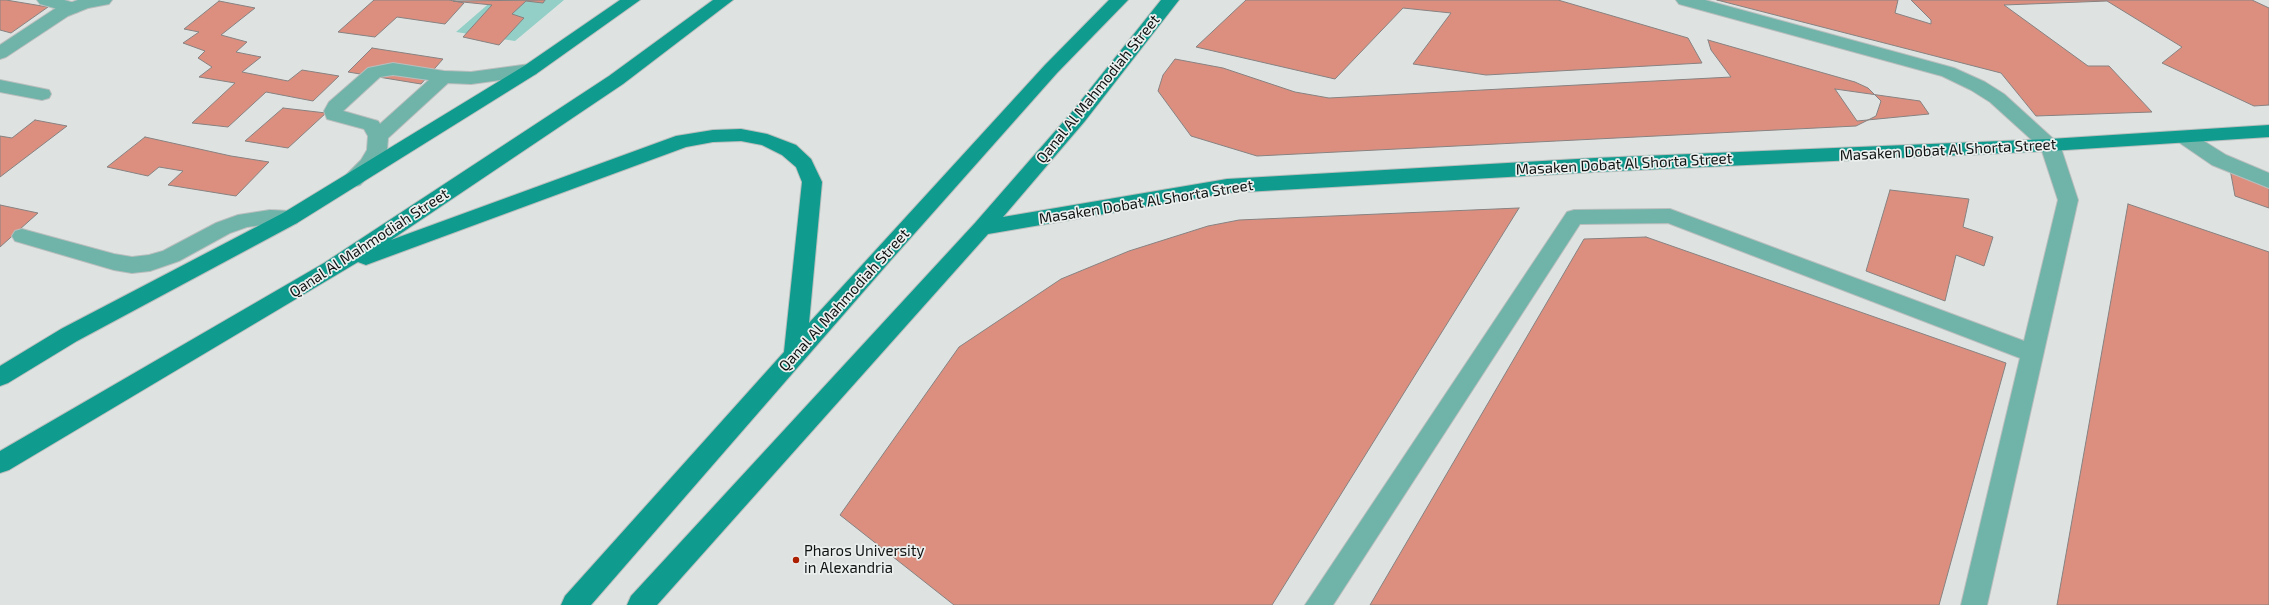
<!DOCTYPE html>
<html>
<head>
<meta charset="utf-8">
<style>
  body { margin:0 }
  canvas { display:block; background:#dee3e2 }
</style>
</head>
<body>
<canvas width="2269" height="605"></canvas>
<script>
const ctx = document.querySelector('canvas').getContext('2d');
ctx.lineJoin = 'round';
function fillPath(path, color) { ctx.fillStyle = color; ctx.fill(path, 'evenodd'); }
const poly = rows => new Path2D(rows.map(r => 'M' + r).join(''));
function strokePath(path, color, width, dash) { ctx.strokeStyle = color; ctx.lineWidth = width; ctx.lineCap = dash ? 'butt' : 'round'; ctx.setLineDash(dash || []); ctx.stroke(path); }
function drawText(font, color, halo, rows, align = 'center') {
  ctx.font = font + ' "Exo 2",sans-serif'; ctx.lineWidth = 3.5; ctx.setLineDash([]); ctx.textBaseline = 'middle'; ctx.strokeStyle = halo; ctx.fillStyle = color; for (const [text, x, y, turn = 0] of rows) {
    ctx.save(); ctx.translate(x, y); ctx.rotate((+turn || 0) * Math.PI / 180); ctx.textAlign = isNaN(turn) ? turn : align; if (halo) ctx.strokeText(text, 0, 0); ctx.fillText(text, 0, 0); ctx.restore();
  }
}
const green = poly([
  [493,0,564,0,515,41,456,32]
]);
const building = poly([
  [0,0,6,0,48,7,11,33,0,30,0,0],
  [374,0,449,0,464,3,445,24,397,17,375,37,338,32,374,0],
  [545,0,543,3,526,1,512,14,524,18,499,45,463,37,492,5,453,1,545,0],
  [1246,0,1558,0,1688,38,1702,63,1486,75,1413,64,1451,13,1403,8,1335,79,1196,47,1246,0],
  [1717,0,1898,0,1895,13,1931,24,1931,20,1911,0,2252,0,2269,8,2269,105,2254,106,2162,63,2182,47,2107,1,2004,5,2088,66,2109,66,2152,112,2036,116,2001,73,1717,0],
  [219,1,255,8,221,35,247,42,236,52,261,57,242,72,288,81,302,70,339,76,313,101,266,92,228,127,192,123,235,83,199,77,212,67,198,58,205,51,183,43,199,32,184,29,219,1],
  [1708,40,1855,82,1868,88,1881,101,1876,116,1856,126,1257,156,1191,136,1158,91,1163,75,1175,59,1223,68,1295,92,1329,98,1731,77,1711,50,1708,40],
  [372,48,443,59,421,84,348,72,372,48],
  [1835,89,1920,101,1929,114,1857,121,1835,89],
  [283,108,326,113,288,148,245,141,283,108],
  [35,120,67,126,0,177,0,136,12,138,35,120],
  [145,137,231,156,269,162,236,196,168,185,183,171,159,167,148,176,107,167,145,137],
  [2230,169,2269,184,2269,208,2235,196,2230,169],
  [1890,190,1969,199,1963,227,1993,237,1984,266,1956,255,1945,301,1866,271,1890,190],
  [2128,204,2269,252,2269,605,2057,605,2128,204],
  [0,205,38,213,0,247,0,205],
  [1519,208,1272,605,954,605,840,515,959,347,1061,279,1129,251,1208,226,1239,220,1519,208],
  [1646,237,2006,363,1939,605,1370,605,1584,239,1646,237]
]);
const lane = poly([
  [37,0,64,0,78,4,81,8,78,12,72,13,40,4,37,0],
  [393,63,444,71,471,72,530,64,536,66,539,70,536,74,530,76,471,84,448,83,388,138,387,150,375,170,360,185,353,187,346,185,343,180,346,175,361,160,367,150,368,136,364,129,327,119,324,111,329,102,368,68,393,63],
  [393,75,429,80,380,124,378,121,343,111,380,77,393,75],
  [0,80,49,90,51,94,49,98,42,100,0,92,0,80],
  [2050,139,2057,140,2060,145,2078,200,1987,605,1961,605,2020,358,1668,223,1580,224,1333,605,1305,605,1567,212,1574,210,1670,209,2024,341,2058,200,2040,145,2043,140,2050,139],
  [270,210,290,211,297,213,300,218,297,223,290,225,270,224,247,227,230,233,179,261,150,271,132,273,114,270,15,241,12,236,15,231,22,229,114,254,132,257,149,255,163,251,216,223,238,215,270,210]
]);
const street = poly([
  [78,0,112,0,109,4,88,8,68,16,6,57,0,59,0,45,56,8,78,0],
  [1676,0,1705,0,1954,68,1985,82,2004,94,2060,145,2057,150,2050,151,2043,150,1990,102,1971,90,1942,76,1679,4,1676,0],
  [2184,131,2191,133,2226,155,2269,173,2269,188,2212,165,2177,141,2174,137,2177,133,2184,131]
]);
const secondary = poly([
  [620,0,640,0,536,74,297,223,77,341,8,383,0,386,0,366,61,329,283,213,524,66,620,0],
  [713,0,733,0,623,84,391,240,676,136,713,130,741,129,767,134,796,145,811,159,822,182,809,323,1045,65,1109,0,1128,0,1057,73,891,260,591,605,561,605,565,596,784,352,802,182,796,167,782,155,762,145,741,141,713,142,686,147,374,262,366,265,358,262,9,470,0,473,0,451,324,263,609,76,713,0],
  [1161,0,1179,0,1085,121,1003,217,1227,179,1595,158,2050,139,2269,125,2269,137,2050,151,1595,172,1227,193,988,234,657,605,627,605,631,596,975,223,1071,113,1161,0]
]);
const markers = [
  [796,560,4,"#ad1f01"]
];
const streetNames = [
  ["Qanal Al Mahmodiah Street",1098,89,-51],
  ["Masaken Dobat Al Shorta Street",1948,150,-3],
  ["Masaken Dobat Al Shorta Street",1624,164,-3],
  ["Masaken Dobat Al Shorta Street",1146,202,-9],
  ["Qanal Al Mahmodiah Street",369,243,-33],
  ["Qanal Al Mahmodiah Street",844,300,-48]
];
const poiNames = [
  ["Pharos University",804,551],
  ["in Alexandria",804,568]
];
fillPath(green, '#93cfc6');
fillPath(building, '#dc8f7f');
strokePath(building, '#878281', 1);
strokePath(lane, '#b9bebd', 2);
strokePath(street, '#b9bebd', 2);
strokePath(secondary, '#b9bebd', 2);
fillPath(lane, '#6fb3a9');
fillPath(street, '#6fb3a9');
fillPath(secondary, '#0f9b8e');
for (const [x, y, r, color] of markers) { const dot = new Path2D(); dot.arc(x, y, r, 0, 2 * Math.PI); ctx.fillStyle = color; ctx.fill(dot); strokePath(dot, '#ebf0ef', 1.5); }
drawText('15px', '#111313', '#ebf0ef', streetNames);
drawText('15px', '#111313', '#ebf0ef', poiNames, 'left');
</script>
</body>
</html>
